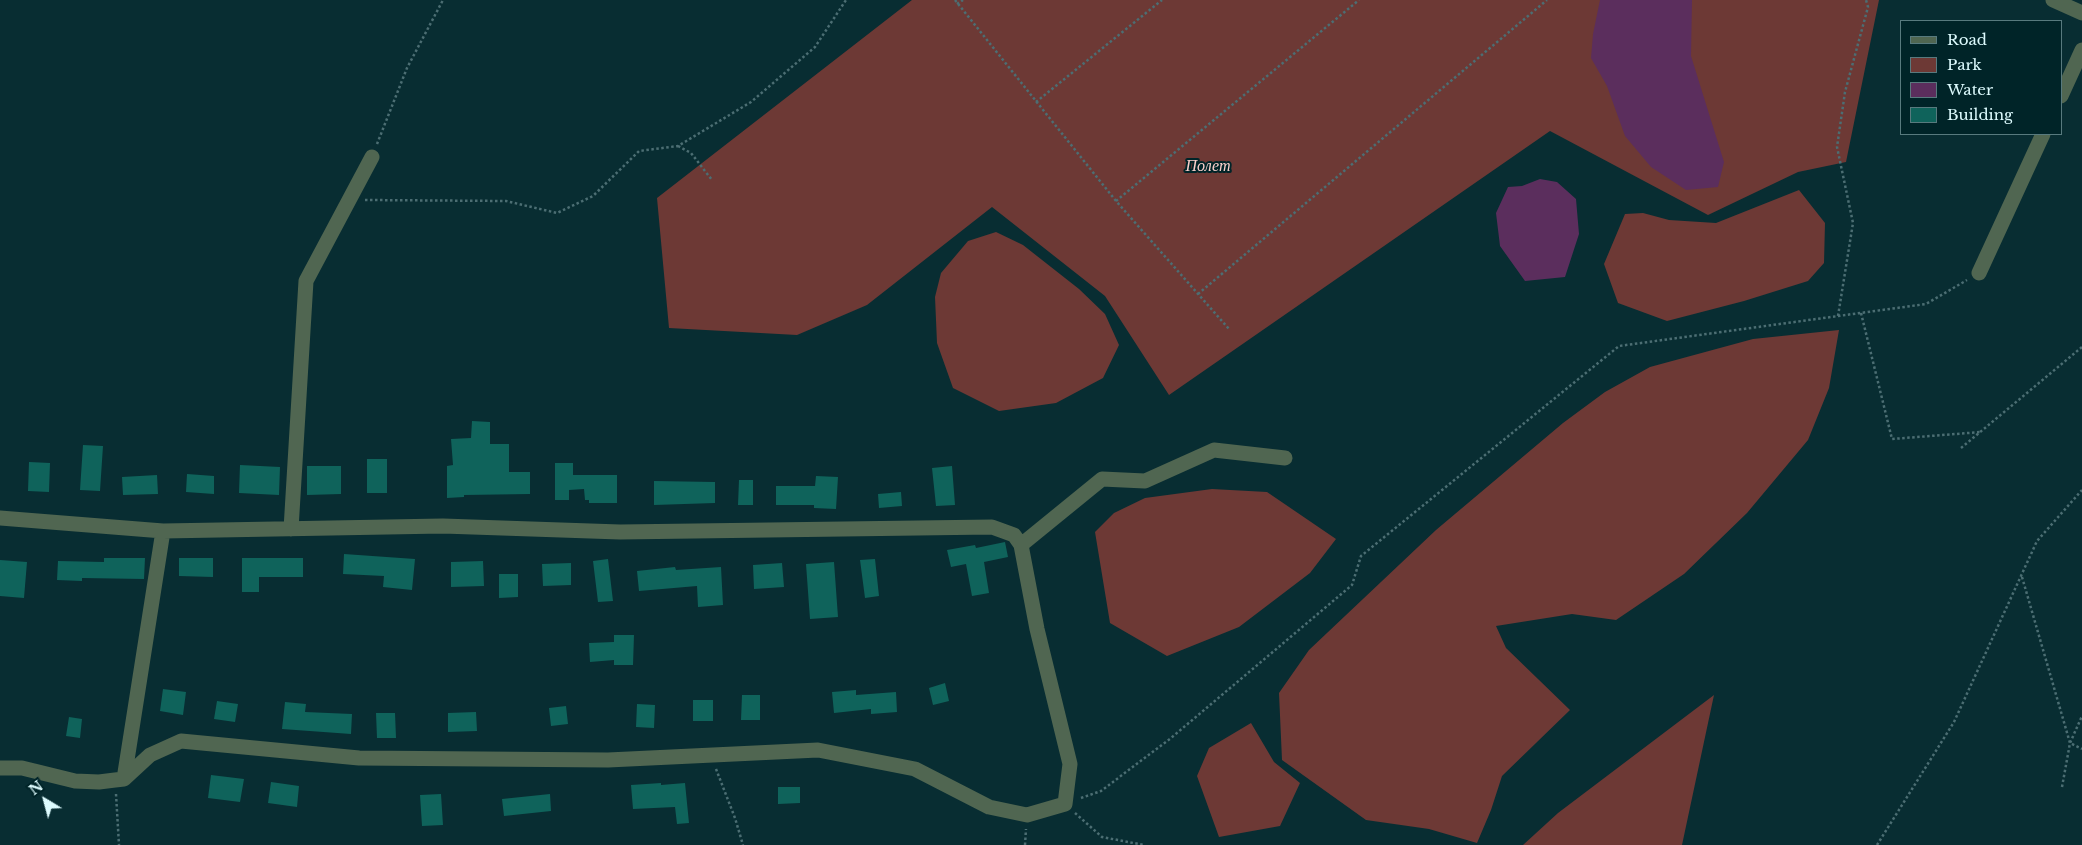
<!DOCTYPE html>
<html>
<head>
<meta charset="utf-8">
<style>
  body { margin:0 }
  #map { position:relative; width:2082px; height:845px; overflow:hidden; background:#082d32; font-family:"Libre Baskerville",serif }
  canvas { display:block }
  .legend { position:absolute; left:1900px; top:20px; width:162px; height:115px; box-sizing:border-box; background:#002428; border:1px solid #587a7e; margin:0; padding:6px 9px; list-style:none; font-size:15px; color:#ddfbfe }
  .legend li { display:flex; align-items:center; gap:10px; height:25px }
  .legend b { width:25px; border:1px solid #587a7e }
  .north { position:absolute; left:20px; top:775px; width:50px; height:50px; -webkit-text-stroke:4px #002428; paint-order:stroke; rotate:323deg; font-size:14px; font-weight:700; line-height:20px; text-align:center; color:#ddfbfe }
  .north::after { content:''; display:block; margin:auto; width:18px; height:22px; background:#ddfbfe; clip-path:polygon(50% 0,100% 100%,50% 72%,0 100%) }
</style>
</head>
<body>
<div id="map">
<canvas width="2082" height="845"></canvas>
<ul class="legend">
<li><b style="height:6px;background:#506651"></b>Road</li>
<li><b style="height:14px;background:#6d3935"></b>Park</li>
<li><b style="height:14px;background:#5b2e5d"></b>Water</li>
<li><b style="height:14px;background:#0f635b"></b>Building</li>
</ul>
<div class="north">N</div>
</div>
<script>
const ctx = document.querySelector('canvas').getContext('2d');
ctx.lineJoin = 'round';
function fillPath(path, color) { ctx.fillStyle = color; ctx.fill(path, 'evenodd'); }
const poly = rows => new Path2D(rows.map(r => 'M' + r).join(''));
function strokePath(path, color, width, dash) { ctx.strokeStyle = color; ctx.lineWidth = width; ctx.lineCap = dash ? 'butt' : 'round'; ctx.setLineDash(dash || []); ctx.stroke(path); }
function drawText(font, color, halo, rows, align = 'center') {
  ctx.font = font + ' "Libre Baskerville",serif'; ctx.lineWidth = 4; ctx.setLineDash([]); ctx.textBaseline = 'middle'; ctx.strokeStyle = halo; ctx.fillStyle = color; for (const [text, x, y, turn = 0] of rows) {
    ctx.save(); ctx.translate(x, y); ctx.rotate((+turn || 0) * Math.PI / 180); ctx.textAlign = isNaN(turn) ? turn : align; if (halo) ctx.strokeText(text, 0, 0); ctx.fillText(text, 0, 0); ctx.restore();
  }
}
const green = poly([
  [912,0,1879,0,1846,162,1798,172,1708,215,1550,131,1169,395,1105,296,992,207,867,305,797,335,669,328,657,198],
  [1799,190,1825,223,1824,263,1808,281,1744,301,1667,321,1618,303,1604,264,1625,214,1643,213,1669,220,1716,223],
  [996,232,1023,245,1079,289,1105,314,1119,345,1103,378,1056,403,999,411,953,388,937,343,935,297,941,273,968,241],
  [1839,330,1829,388,1808,440,1747,513,1684,574,1616,620,1572,614,1496,626,1506,648,1570,710,1502,776,1491,810,1477,843,1429,829,1366,820,1282,760,1279,693,1309,650,1436,530,1563,423,1605,392,1650,367,1753,339],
  [1212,489,1267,492,1336,539,1310,573,1239,627,1167,656,1110,623,1095,532,1114,513,1145,498],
  [1714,695,1682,845,1523,845,1558,813],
  [1251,723,1274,762,1300,783,1280,826,1219,837,1197,776,1209,748]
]);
const water = poly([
  [1600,0,1692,0,1691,56,1724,162,1718,187,1686,190,1651,167,1625,136,1607,86,1591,58,1593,34],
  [1540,179,1557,182,1576,199,1579,234,1565,277,1525,281,1500,246,1496,213,1508,187,1522,186]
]);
const building = poly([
  [472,421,490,422,490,444,509,444,509,472,530,472,530,494,464,495,464,497,447,498,447,466,453,465,451,439,471,438],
  [83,445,103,446,100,491,80,490],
  [367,459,387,459,387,493,367,493],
  [29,462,50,463,49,492,28,491],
  [555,463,573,463,573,475,617,475,617,503,589,503,589,500,585,500,584,489,569,490,569,500,555,500],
  [240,465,280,467,279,495,239,493],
  [307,466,341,466,341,494,307,495],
  [952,466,955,505,936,506,932,468],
  [187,474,214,476,214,494,186,492],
  [157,475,158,494,123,495,122,477],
  [816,476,838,477,836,509,814,508,814,505,776,505,776,486,815,486],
  [739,480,753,480,753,505,738,505],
  [654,481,715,482,715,503,654,505],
  [901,492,902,506,879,508,878,494],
  [1005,542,1008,557,984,562,989,593,972,596,966,564,951,567,947,550,975,545,976,548],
  [344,554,415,559,412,590,383,587,384,576,343,574],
  [104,558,145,558,144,579,82,578,82,581,57,580,58,561,104,562],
  [179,558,213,558,213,577,179,576],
  [242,558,303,558,303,577,259,577,259,592,242,592],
  [608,559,613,601,598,602,593,561],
  [875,559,879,596,865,598,860,560],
  [0,560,27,562,24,598,0,596],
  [483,561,484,586,451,587,451,562],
  [834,562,838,617,810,619,806,564],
  [571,563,571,585,543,586,542,564],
  [782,563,784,587,754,589,753,565],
  [675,567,676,570,721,567,723,605,698,607,697,586,639,591,637,571],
  [499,574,518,574,518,597,499,598],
  [614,635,634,635,633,665,614,665,614,660,590,662,589,643,614,642],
  [945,683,949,701,933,705,929,688],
  [163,689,186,692,183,715,160,711],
  [856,690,856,695,896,692,897,712,871,714,871,709,834,713,832,692],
  [742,695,760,695,760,720,741,720],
  [693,700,713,700,713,721,693,721],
  [217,701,238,704,235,722,214,719],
  [285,702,306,704,305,712,352,714,351,734,282,729],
  [637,704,655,705,654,728,636,727],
  [566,706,568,724,551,726,549,708],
  [476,712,477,731,448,732,448,713],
  [376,713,395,713,396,738,377,738],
  [69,717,82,719,80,738,66,736],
  [211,775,244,779,240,802,208,798],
  [271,782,299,786,297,807,268,803],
  [661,783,661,785,685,783,689,823,677,824,675,807,633,809,631,785],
  [778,787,800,787,800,803,778,804],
  [441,794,443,825,422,826,420,795],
  [550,794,551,811,504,816,502,799]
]);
const path = poly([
  [955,0,1116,201,1229,329],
  [957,4,963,0],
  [1036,102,1162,0],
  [377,144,407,68,443,0],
  [678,146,691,153,712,180],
  [365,200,506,201,557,213,593,196,639,151,678,146,751,102,815,47,846,0],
  [1116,201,1359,0],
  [1198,294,1547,0],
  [1861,313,1892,439,1981,432],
  [1838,316,1853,223,1837,147,1845,92,1868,7,1866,0],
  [1961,448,2082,347],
  [2022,577,2070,743,2082,749],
  [716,769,735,818,743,845],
  [2062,787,2070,743,2082,716],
  [116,794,119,845],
  [1081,798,1101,791,1171,738,1352,585,1361,556,1619,346,1926,304,1967,280],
  [1075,813,1102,837,1144,845],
  [1025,845,1026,829],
  [1877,845,1954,722,2037,541,2082,490]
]);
const minor = poly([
  [2053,0,2082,13],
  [2061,96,2082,50],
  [1979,273,2043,134],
  [0,518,163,531,443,526,620,532,992,527,1014,535,1021,545,1102,479,1145,481,1214,450,1285,458],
  [291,529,306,281,372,157],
  [0,768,22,768,75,781,99,782,115,780,124,779,150,755,181,741,359,758,608,760,818,750,915,769,989,807,1027,815,1065,804,1070,764,1037,629,1021,545],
  [124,779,163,531]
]);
const parkNames = [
  ["Полет",1208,166]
];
fillPath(green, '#6d3935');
fillPath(water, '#5b2e5d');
fillPath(building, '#0f635b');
strokePath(path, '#4c6e73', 2.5, [2.5, 2.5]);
strokePath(minor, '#506651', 15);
drawText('italic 16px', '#fbd0cb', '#002428', parkNames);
</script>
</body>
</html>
